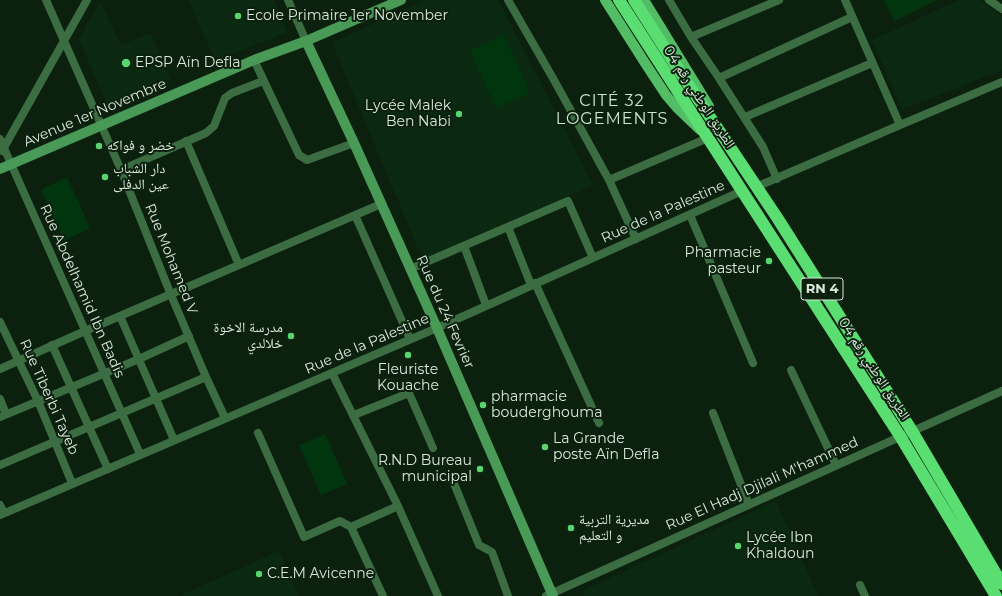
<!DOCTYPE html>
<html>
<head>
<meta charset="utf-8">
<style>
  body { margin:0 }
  canvas { display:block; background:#0b210e }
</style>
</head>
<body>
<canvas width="1002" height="596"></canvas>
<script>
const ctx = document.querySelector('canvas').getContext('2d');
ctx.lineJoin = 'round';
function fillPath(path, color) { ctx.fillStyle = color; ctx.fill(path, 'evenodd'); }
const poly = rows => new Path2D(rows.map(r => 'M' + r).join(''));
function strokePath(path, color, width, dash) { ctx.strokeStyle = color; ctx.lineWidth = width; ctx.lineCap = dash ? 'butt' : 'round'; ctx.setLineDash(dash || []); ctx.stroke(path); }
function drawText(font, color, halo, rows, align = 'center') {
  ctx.font = font + ' Montserrat,"Noto Naskh Arabic",sans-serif'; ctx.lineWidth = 4; ctx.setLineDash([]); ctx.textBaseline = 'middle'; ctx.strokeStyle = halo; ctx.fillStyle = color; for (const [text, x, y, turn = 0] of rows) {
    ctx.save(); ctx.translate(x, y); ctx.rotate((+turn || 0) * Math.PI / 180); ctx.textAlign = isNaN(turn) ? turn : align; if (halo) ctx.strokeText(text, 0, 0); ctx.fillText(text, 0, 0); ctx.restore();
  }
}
const built = poly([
  [189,0,274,0,287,32,215,61],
  [425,0,498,0,593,185,423,260,332,43],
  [960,0,980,0,1002,16,1002,70,902,109,872,40],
  [100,2,121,45,151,33,171,81,109,109,79,39],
  [776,501,818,596,584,596,582,591],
  [279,551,299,596,180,596]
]);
const green = poly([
  [886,0,937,0,895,21,884,1],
  [504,35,530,93,496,108,470,50],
  [67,177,90,228,64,241,41,190],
  [325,434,347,484,321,495,299,445]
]);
const street = poly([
  [46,0,121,170,171,295,206,377,225,418],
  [288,0,306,41],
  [508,0,554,80,609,180,636,239],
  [669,0,691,37,719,78,763,147,777,179],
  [845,0,900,125],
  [989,0,1002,9],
  [691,37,779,0],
  [254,60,299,155,307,160,354,143],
  [719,78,852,17],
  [745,117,872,63],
  [0,139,140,454],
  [186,141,239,265],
  [2,151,87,0],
  [121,170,206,133,214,126,225,98,232,93,263,81],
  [609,180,708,138],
  [756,187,900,125,1002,82],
  [355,215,410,339],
  [690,215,753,363],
  [508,227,531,285],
  [464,246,486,305],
  [410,269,568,201,593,258],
  [535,283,599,423],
  [120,316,174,440],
  [0,322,38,401,72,483],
  [52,345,108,469],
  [0,369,85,331,381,204],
  [791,370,836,465],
  [332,373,398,506,438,596],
  [0,399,6,414],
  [713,413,749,505],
  [354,415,409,393,433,448],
  [0,417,139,359,189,336],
  [258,433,304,537,340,521,351,527,398,506],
  [0,465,206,377],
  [451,476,479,545,492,552,508,596],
  [0,505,4,513],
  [0,515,437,328,742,191],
  [351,527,383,596],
  [860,585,865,596],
  [546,596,1002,391]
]);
const secondary = poly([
  [306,41,354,143,437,328,553,596],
  [0,169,254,60,306,41,401,0]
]);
const primary = poly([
  [605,0,645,63,666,95,678,109,700,130],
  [644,0,709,106]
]);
const highway = poly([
  [619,0,900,436,996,596],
  [634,0,678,69,778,219,912,431,1002,584]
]);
const markers = [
  [238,16,4,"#59d56f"],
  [126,63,5,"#59d56f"],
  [459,114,4,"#59d56f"],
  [99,146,4,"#59d56f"],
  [105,177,4,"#59d56f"],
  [769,261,4,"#59d56f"],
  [291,336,4,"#59d56f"],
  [408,355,4,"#59d56f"],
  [483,405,4,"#59d56f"],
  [545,447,4,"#59d56f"],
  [480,469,4,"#59d56f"],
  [571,528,4,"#59d56f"],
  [738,546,4,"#59d56f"],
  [259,574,4,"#59d56f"]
];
const shields = [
  [822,289,42]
];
const shieldNames = [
  ["RN 4",822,289]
];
const poiNames = [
  ["Ecole Primaire 1er November",246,16],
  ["EPSP Aïn Defla",135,63],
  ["Lycée Malek",451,106,"right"],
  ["Ben Nabi",451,122,"right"],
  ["خضر و فواكه",107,146],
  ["دار الشباب",113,169],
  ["عين الدفلى",113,185],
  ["Pharmacie",761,253,"right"],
  ["pasteur",761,269,"right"],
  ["مدرسة الاخوة",283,328,"right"],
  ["خلالدي",283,344,"right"],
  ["Fleuriste",408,370,"center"],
  ["Kouache",408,386,"center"],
  ["pharmacie",491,397],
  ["bouderghouma",491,413],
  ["La Grande",553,439],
  ["poste Aïn Defla",553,455],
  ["R.N.D Bureau",472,461,"right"],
  ["municipal",472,477,"right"],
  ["مديرية التربية",579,520],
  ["و التعليم",579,536],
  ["Lycée Ibn",746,538],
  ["Khaldoun",746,554],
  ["C.E.M Avicenne",267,574]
];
const streetNames = [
  ["الطريق الوطني رقم 04",699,97,57],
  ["Avenue 1er Novembre",95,113,-23],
  ["Rue de la Palestine",663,212,-24],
  ["Rue Mohamed V",171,259,68],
  ["Rue Abdelhamid Ibn Badis",82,291,66],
  ["Rue du 24 Fevrier",445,312,66],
  ["Rue de la Palestine",367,344,-23],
  ["الطريق الوطني رقم 04",874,369,57],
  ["Rue Tiberbi Tayeb",49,397,66],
  ["Rue El Hadj Djilali M'hammed",762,484,-24]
];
const quarterNames = [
  ["CITÉ 32",612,101],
  ["LOGEMENTS",612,119]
];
fillPath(built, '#0b2911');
fillPath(green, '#00350d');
strokePath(street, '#3c6c42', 8);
strokePath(secondary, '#499a56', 10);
strokePath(primary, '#52bd65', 10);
strokePath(highway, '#5ade72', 12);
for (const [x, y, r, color] of markers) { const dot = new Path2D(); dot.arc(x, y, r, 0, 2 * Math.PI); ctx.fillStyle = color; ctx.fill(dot); strokePath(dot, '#0b210e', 1.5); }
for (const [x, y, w] of shields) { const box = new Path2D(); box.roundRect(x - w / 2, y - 11, w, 22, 3); ctx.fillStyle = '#0b210e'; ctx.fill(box); strokePath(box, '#dae8da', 1); }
drawText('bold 13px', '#dae8da', null, shieldNames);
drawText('14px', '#dae8da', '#0b210e', poiNames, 'left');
drawText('14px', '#dae8da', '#0b210e', streetNames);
ctx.letterSpacing = '1px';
drawText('16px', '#cbe8cd', '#0b210e', quarterNames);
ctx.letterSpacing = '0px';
</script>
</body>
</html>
